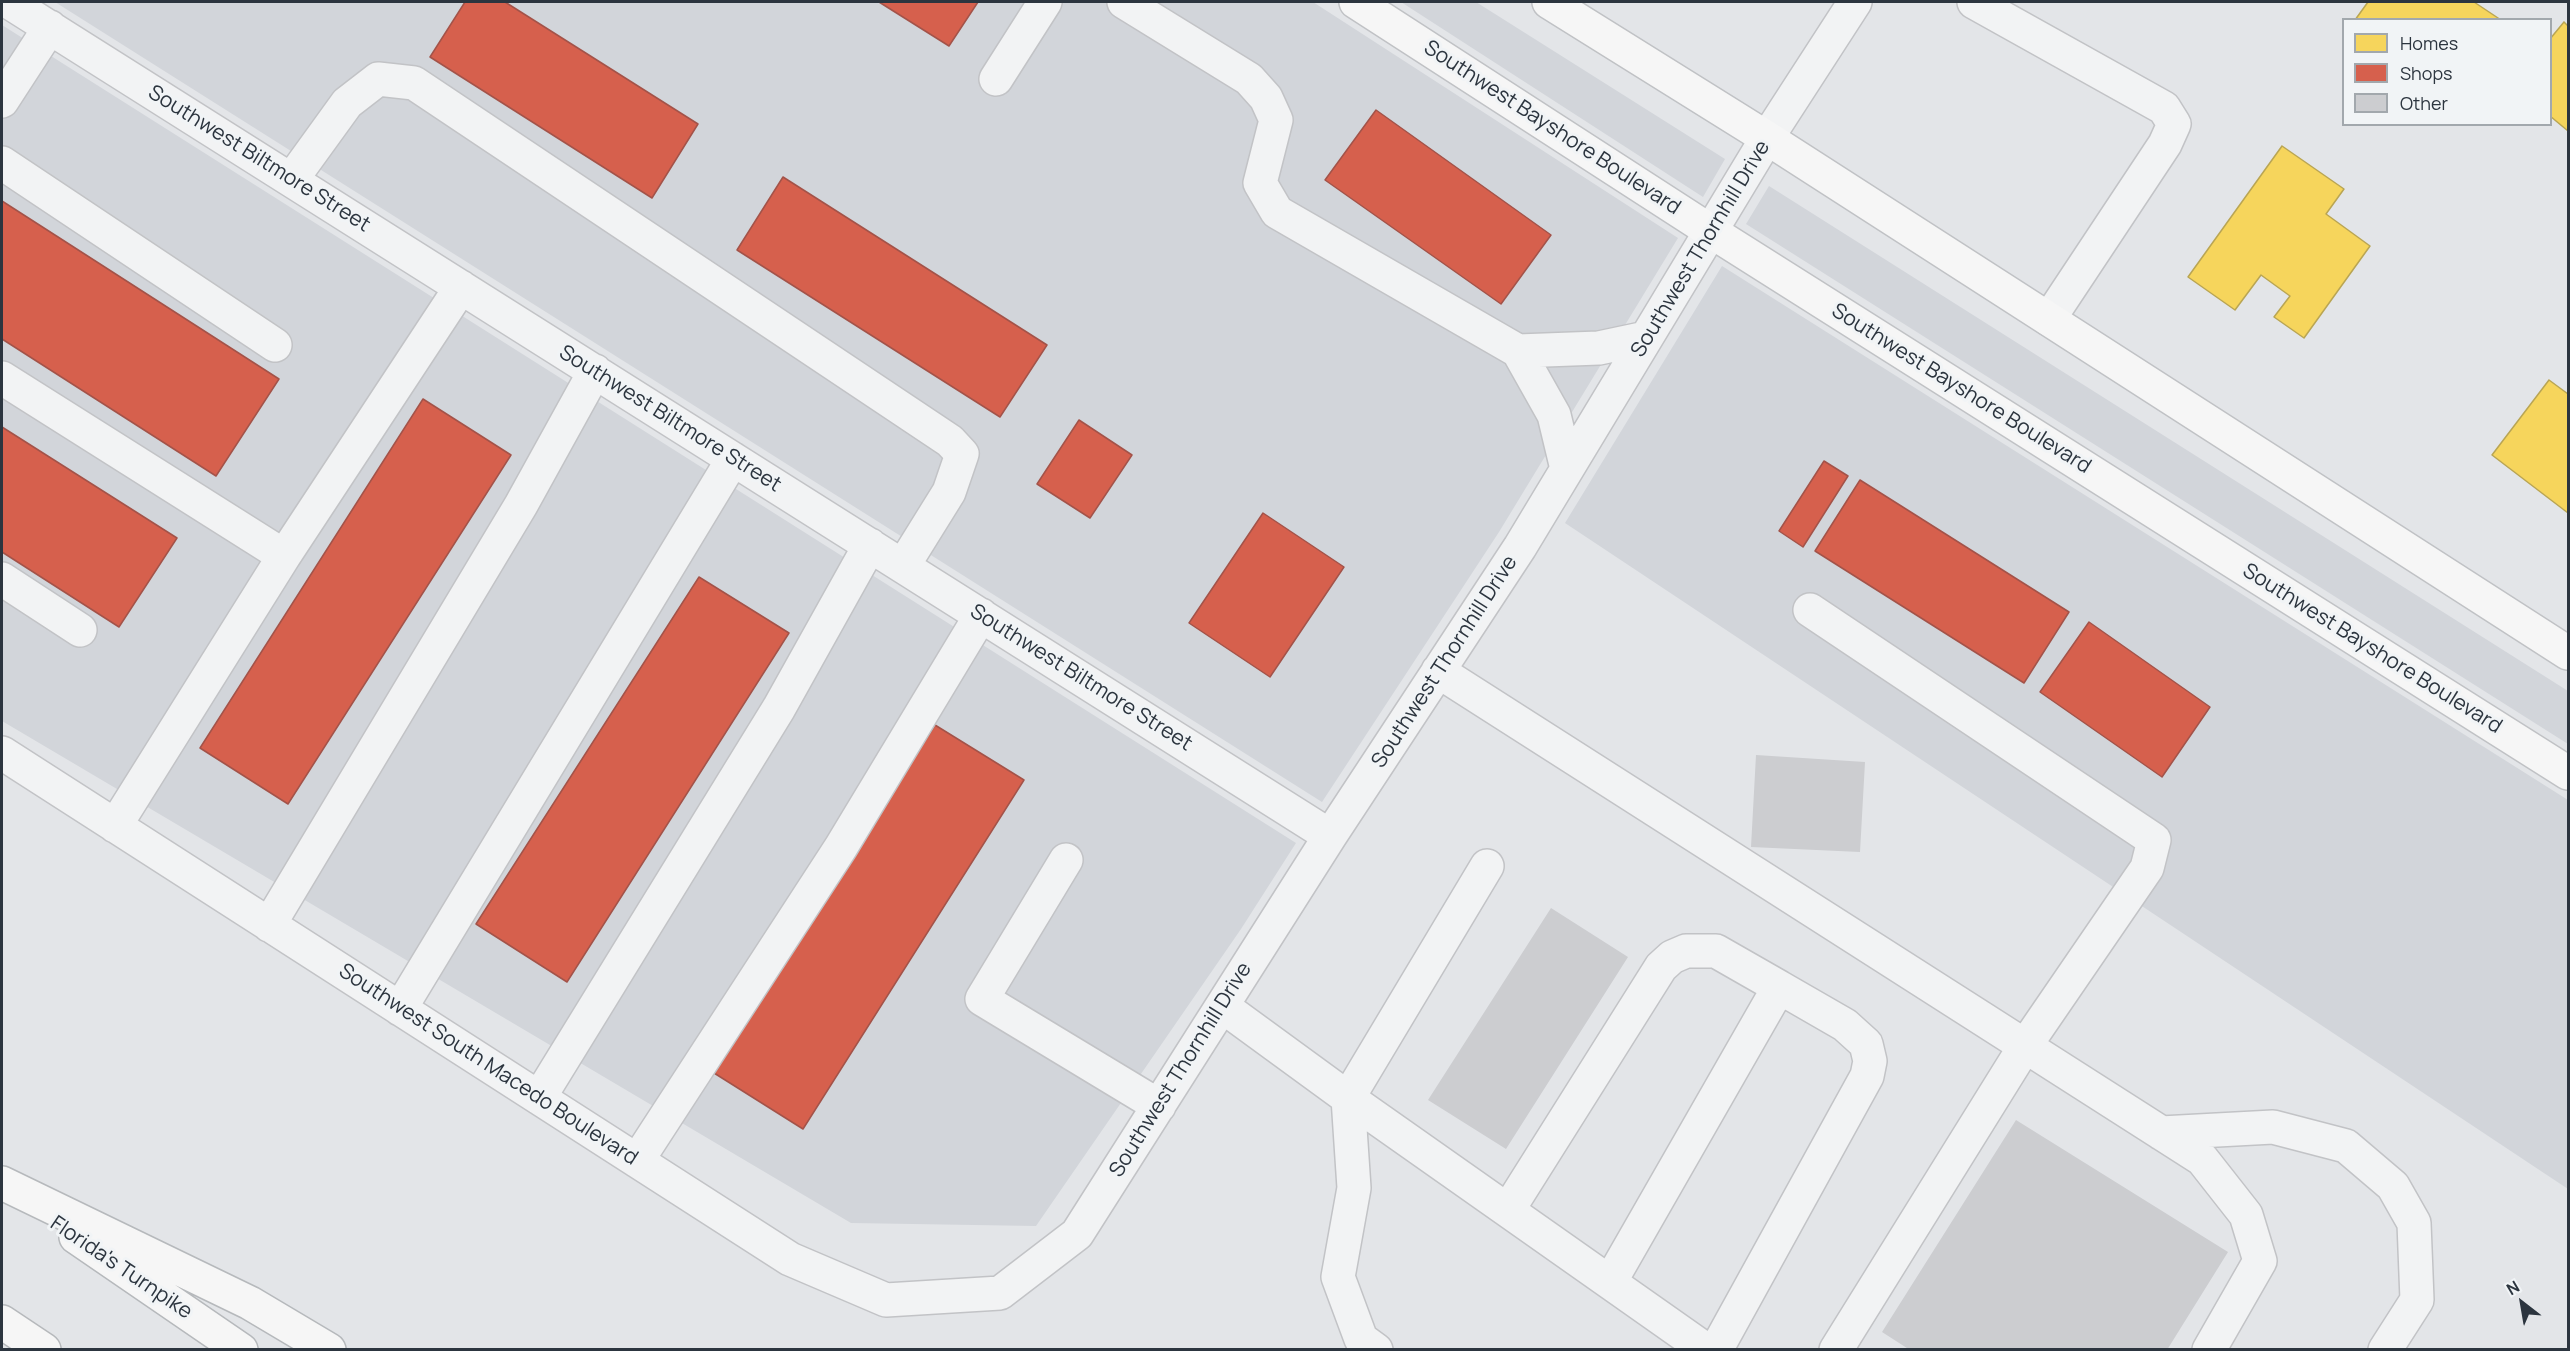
<!DOCTYPE html>
<html>
<head>
<meta charset="utf-8">
<style>
  body { margin:0 }
  #map { position:relative; width:2570px; height:1351px; overflow:hidden; background:#e3e5e8; font-family:Manrope,sans-serif }
  canvas { display:block }
  .frame { position:absolute; inset:0; border:3px solid #2c353f; pointer-events:none }
  .legend { position:absolute; left:2342px; top:18px; width:210px; height:108px; box-sizing:border-box; background:#f1f4f6; border:2px solid #a2a8ad; margin:0; padding:8px 10px; list-style:none; font-size:18px; color:#2c353f }
  .legend li { display:flex; align-items:center; gap:12px; height:30px }
  .legend b { width:30px; border:2px solid #a2a8ad }
  .north { position:absolute; left:2492px; top:1273px; width:60px; height:60px; -webkit-text-stroke:4px #f1f4f6; paint-order:stroke; rotate:329deg; font-size:16px; font-weight:700; line-height:24px; text-align:center; color:#2c353f }
  .north::after { content:''; display:block; margin:auto; width:21px; height:27px; background:#2c353f; clip-path:polygon(50% 0,100% 100%,50% 72%,0 100%) }
</style>
</head>
<body>
<div id="map">
<canvas width="2570" height="1351"></canvas>
<div class="frame"></div>
<ul class="legend">
<li><b style="height:16px;background:#f6d55c"></b>Homes</li>
<li><b style="height:16px;background:#d6604d"></b>Shops</li>
<li><b style="height:16px;background:#cccdd0"></b>Other</li>
</ul>
<div class="north">N</div>
</div>
<script>
const ctx = document.querySelector('canvas').getContext('2d');
ctx.lineJoin = 'round';
function fillPath(path, color) { ctx.fillStyle = color; ctx.fill(path, 'evenodd'); }
const poly = rows => new Path2D(rows.map(r => 'M' + r).join(''));
function strokePath(path, color, width, dash) { ctx.strokeStyle = color; ctx.lineWidth = width; ctx.lineCap = dash ? 'butt' : 'round'; ctx.setLineDash(dash || []); ctx.stroke(path); }
function drawText(font, color, halo, rows, align = 'center') {
  ctx.font = font + ' Manrope,sans-serif'; ctx.lineWidth = 6; ctx.setLineDash([]); ctx.textBaseline = 'middle'; ctx.strokeStyle = halo; ctx.fillStyle = color; for (const [text, x, y, turn = 0] of rows) {
    ctx.save(); ctx.translate(x, y); ctx.rotate((+turn || 0) * Math.PI / 180); ctx.textAlign = isNaN(turn) ? turn : align; if (halo) ctx.strokeText(text, 0, 0); ctx.fillText(text, 0, 0); ctx.restore();
  }
}
const built = poly([
  [55,2,1313,2,1678,238,1499,532,1322,802],
  [1401,2,1476,2,1725,159,1703,197],
  [2,25,1296,843,1241,929,1036,1226,851,1223,2,721],
  [1769,186,2568,691,2568,744,1746,224],
  [1722,266,2568,800,2568,1189,1565,523]
]);
const homes = poly([
  [2368,2,2474,2,2501,20,2355,20,2368,2],
  [2564,22,2568,26,2568,131,2550,116,2550,39,2564,22],
  [2282,146,2344,189,2326,214,2370,246,2304,338,2274,317,2290,296,2261,275,2235,310,2188,277,2282,146],
  [2549,380,2568,394,2568,513,2492,455,2549,380]
]);
const shops = poly([
  [465,2,505,2,698,124,652,198,430,57,465,2],
  [879,2,978,2,949,46,879,2],
  [1376,110,1551,235,1501,304,1325,180,1376,110],
  [783,177,1047,345,1000,417,737,250,783,177],
  [2,201,279,379,216,476,2,339,2,201],
  [423,399,511,455,288,804,200,748,423,399],
  [1079,420,1132,455,1090,518,1037,484,1079,420],
  [2,427,177,538,119,627,2,552,2,427],
  [1824,461,1848,476,1803,547,1779,531,1824,461],
  [1860,480,2069,612,2024,683,1815,551,1860,480],
  [1263,513,1344,567,1270,677,1189,623,1263,513],
  [699,577,789,633,567,982,476,924,699,577],
  [2089,622,2210,707,2162,777,2040,692,2089,622],
  [935,725,1024,780,803,1129,714,1073,935,725]
]);
const building = poly([
  [1756,755,1865,762,1860,852,1751,847],
  [1551,908,1628,957,1506,1149,1428,1100],
  [2016,1120,2228,1252,2167,1350,1910,1350,1882,1332]
]);
const minor = poly([
  [9,2,1330,836],
  [1124,2,1249,79,1266,98,1276,120,1260,183,1277,212,1518,351],
  [1974,2,2164,108,2174,124,2165,144,2049,319],
  [996,79,1045,2],
  [2,101,50,27],
  [2,163,275,345],
  [292,179,347,103,378,79,414,83,950,441,962,454,949,492,903,566],
  [2,378,284,556],
  [1567,469,1554,415,1518,351,1599,348,1646,338],
  [2,579,80,630],
  [1810,610,2154,840,2147,868,2025,1046,1836,1350],
  [1438,671,2202,1159,2246,1215,2260,1261,2209,1350],
  [2,753,790,1259,886,1300,1000,1293,1077,1234,1330,836,1520,547,1767,138,1855,2],
  [115,826,284,556,461,287],
  [1066,860,982,999,1159,1106],
  [269,925,521,505,595,371],
  [1222,1006,1348,1098,1706,1350],
  [400,1009,733,459],
  [539,1098,779,708,870,545],
  [2161,1133,2273,1127,2346,1146,2393,1186,2414,1223,2417,1300,2385,1350],
  [637,1161,841,847,981,615],
  [1508,1210,1661,967,1672,957,1686,951,1716,951,1779,987],
  [1610,1282,1779,987,1845,1025,1866,1044,1870,1061,1867,1076,1716,1350],
  [1376,1350,1361,1339,1338,1277,1354,1188,1348,1098,1487,866]
]);
const major = poly([
  [1356,2,1712,232,2568,773],
  [1549,2,1767,138,2568,653]
]);
const highway = poly([
  [2,1183,250,1303,329,1350],
  [76,1237,241,1350],
  [2,1322,44,1350]
]);
const streetNames = [
  ["Southwest Bayshore Boulevard",1552,128,33],
  ["Southwest Biltmore Street",259,159,32],
  ["Southwest Thornhill Drive",1701,249,-59],
  ["Southwest Bayshore Boulevard",1961,389,32],
  ["Southwest Biltmore Street",670,419,32],
  ["Southwest Bayshore Boulevard",2372,649,32],
  ["Southwest Thornhill Drive",1445,662,-57],
  ["Southwest Biltmore Street",1081,678,32],
  ["Southwest South Macedo Boulevard",488,1065,33],
  ["Southwest Thornhill Drive",1181,1070,-58],
  ["Florida's Turnpike",121,1268,34]
];
fillPath(built, '#d2d5da');
fillPath(homes, '#f6d55c');
strokePath(homes, '#b9a553', 1.5);
fillPath(shops, '#d6604d');
strokePath(shops, '#a35349', 1.5);
fillPath(building, '#cccdd0');
strokePath(minor, '#c2c3c6', 36);
strokePath(major, '#c0c2c5', 36);
strokePath(highway, '#b6b9bc', 36);
strokePath(minor, '#f2f3f4', 33);
strokePath(major, '#f6f6f6', 33);
strokePath(highway, '#f6f6f6', 33);
drawText('21px', '#2c353f', '#f1f4f6', streetNames);
</script>
</body>
</html>
